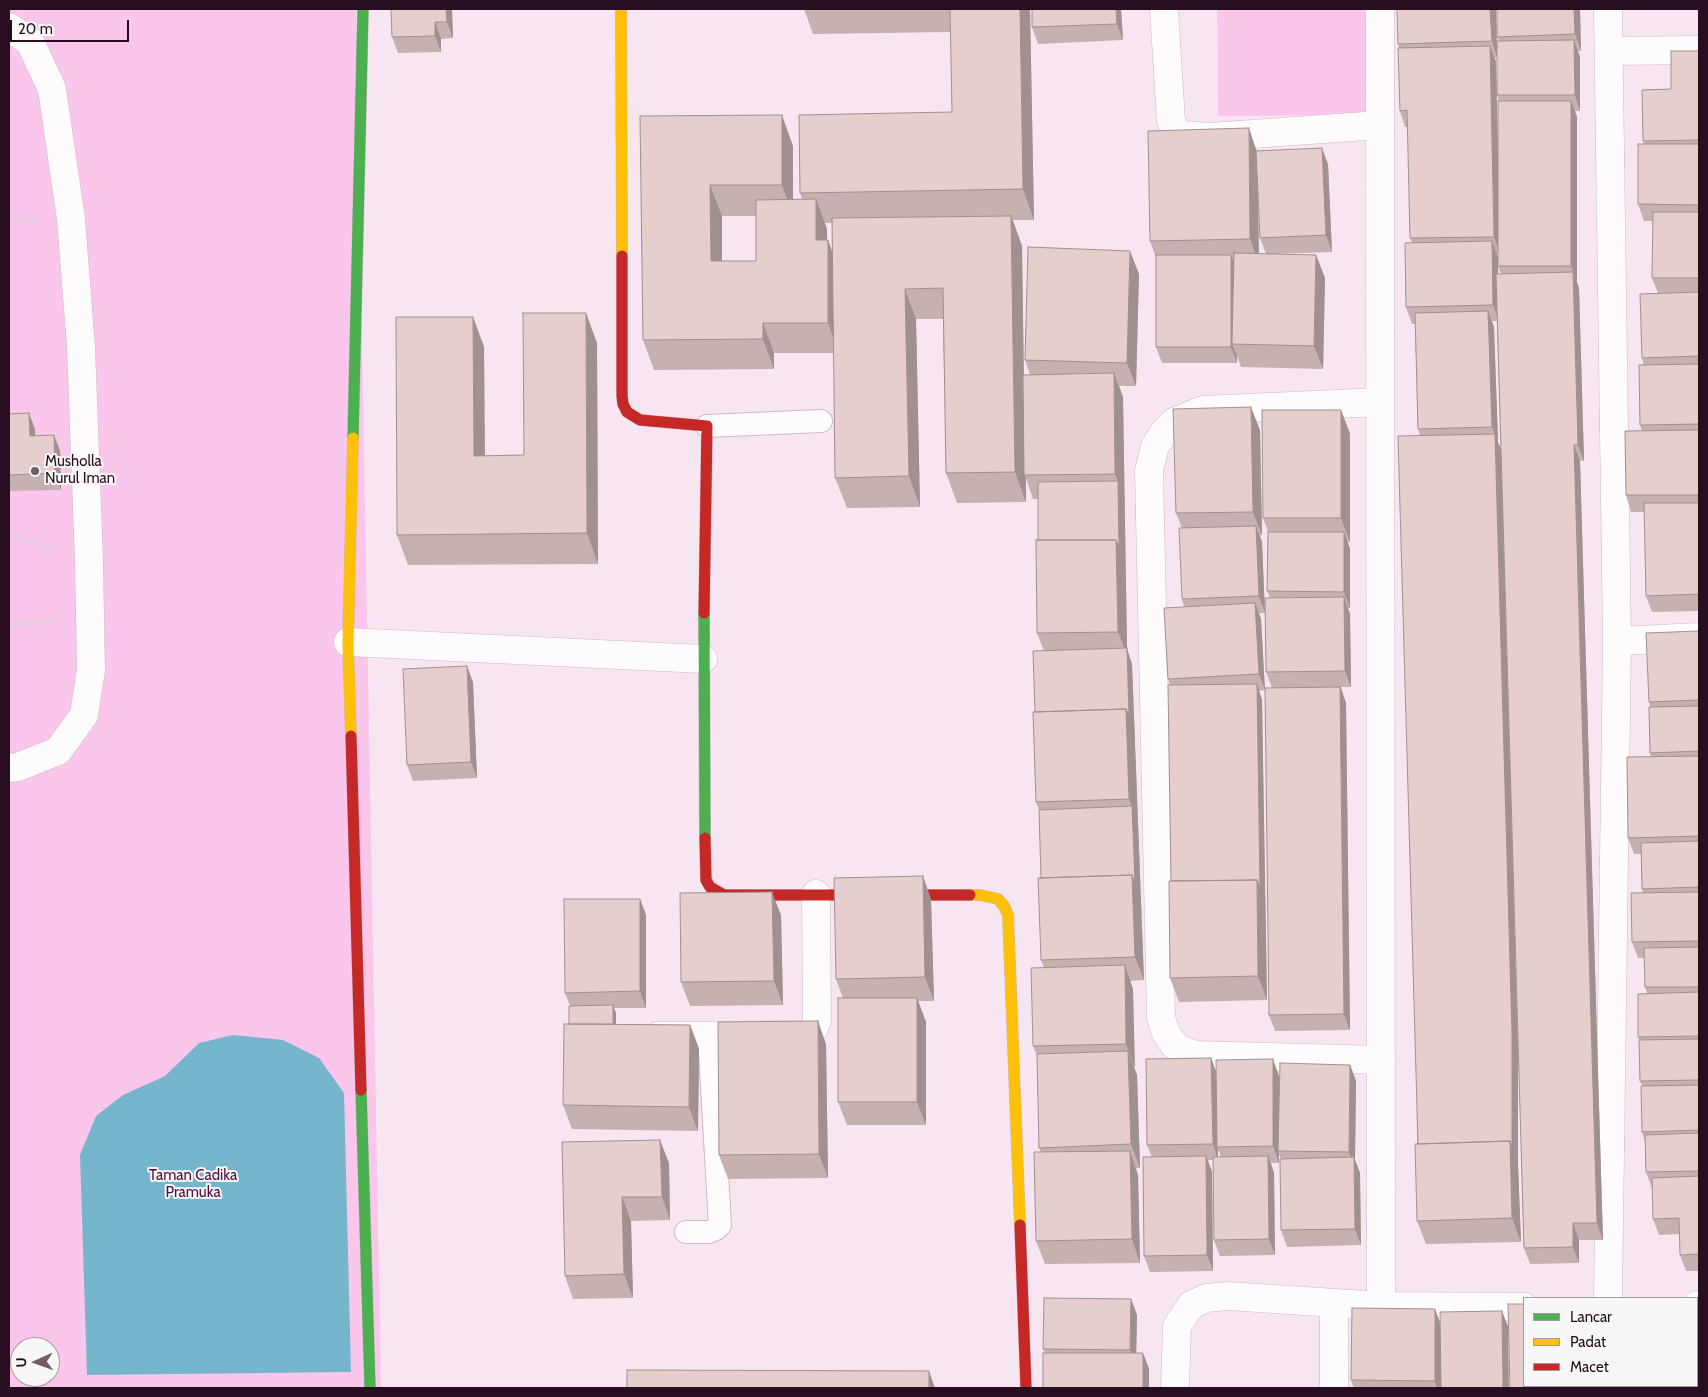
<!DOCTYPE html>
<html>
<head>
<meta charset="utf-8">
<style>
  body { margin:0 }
  #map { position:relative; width:1708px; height:1397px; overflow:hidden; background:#f7e6f1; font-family:Cabin,sans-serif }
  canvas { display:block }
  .frame { position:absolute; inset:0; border:10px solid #290e22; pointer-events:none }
  .legend { position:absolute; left:1523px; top:1297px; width:175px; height:90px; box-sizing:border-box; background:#f7f7f7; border:1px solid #a59aa2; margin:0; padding:6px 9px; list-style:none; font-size:15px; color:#290e22 }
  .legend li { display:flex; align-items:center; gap:10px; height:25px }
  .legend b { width:25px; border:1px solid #a59aa2 }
  .north { position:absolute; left:10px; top:1337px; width:50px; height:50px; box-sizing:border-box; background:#f7f7f7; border:1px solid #a59aa2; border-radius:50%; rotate:268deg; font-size:14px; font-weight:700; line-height:20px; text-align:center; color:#290e22 }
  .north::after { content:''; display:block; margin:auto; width:18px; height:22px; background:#715a6a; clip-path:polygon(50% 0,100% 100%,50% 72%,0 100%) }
  .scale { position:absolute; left:10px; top:20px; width:119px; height:22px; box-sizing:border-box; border:2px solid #290e22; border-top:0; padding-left:6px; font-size:15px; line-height:18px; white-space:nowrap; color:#290e22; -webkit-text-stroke:4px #f7f7f7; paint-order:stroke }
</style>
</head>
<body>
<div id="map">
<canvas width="1708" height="1397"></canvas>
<div class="frame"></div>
<ul class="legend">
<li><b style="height:6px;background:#4caf50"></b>Lancar</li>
<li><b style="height:6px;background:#ffc107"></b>Padat</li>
<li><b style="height:6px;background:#c62828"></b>Macet</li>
</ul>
<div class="north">U</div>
<div class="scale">20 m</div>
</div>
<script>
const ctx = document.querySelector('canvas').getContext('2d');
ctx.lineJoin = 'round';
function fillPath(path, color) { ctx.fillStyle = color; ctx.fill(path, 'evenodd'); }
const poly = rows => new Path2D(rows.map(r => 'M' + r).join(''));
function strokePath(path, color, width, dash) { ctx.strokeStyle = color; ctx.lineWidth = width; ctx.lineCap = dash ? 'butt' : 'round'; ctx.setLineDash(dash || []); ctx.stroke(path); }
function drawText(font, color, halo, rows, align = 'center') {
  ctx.font = font + ' Cabin,sans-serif'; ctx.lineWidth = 4; ctx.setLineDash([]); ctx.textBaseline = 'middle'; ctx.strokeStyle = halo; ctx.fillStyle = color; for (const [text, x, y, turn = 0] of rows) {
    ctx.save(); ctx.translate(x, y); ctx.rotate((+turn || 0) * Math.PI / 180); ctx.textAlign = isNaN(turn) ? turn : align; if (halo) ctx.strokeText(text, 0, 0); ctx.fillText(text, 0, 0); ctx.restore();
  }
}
const green = poly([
  [9,9,356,9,381,1388,9,1388],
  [20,1347,50,1347,50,1377,20,1377],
  [1217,9,1371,9,1372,115,1218,116]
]);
const water = poly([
  [233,1035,283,1040,319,1058,344,1093,351,1372,87,1375,80,1155,96,1116,123,1095,165,1076,199,1043]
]);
const path = poly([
  [9,221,36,220],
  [9,534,53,549],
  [9,625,55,621]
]);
const lane = poly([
  [707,426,821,421],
  [686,1232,709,1232,716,1229,720,1225,709,1035]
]);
const street = poly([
  [1164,9,1171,121,1175,129,1181,135,1210,137,1380,125],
  [1380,9,1381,1306],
  [9,27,30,42,52,89,71,219,81,347,89,561,91,670,84,715,58,751,18,767,9,768],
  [1610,51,1699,50],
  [1380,402,1203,410,1174,422,1165,431,1155,446,1149,471,1161,1018,1166,1033,1174,1045,1184,1051,1196,1055,1381,1060],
  [1617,641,1699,637],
  [348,642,703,659],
  [658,1036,808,1035,814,1028,817,1021,816,894],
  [1608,1298,1617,641,1608,9],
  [1697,1305,1699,1305],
  [1175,1388,1177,1326,1191,1305,1206,1298,1228,1296,1381,1306,1524,1307],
  [1334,1388,1334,1303]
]);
const fast = poly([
  [353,438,363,9],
  [704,613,705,838],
  [361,1090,370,1388]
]);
const slow = poly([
  [621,9,622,256],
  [351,736,348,642,353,438],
  [970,895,980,895,998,899,1004,906,1008,915,1020,1225]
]);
const jam = poly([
  [622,256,622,396,623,404,627,412,640,420,707,426,704,613],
  [351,736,361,1090],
  [705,838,706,880,710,887,724,895,970,895],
  [1020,1225,1026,1388]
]);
const wall = poly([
  [391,9,452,9,453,38,441,39,441,52,398,53,392,37],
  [804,9,1030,9,1034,220,1013,220,1022,246,1024,375,1030,375,1025,360,1139,274,1136,386,1119,386,1123,397,1127,649,1132,664,1144,980,1130,981,1133,989,1134,1068,1137,1075,1140,1168,1136,1168,1138,1175,1140,1263,1045,1264,1036,1241,1041,1152,1039,1148,1037,1056,1033,1046,1044,967,1041,960,1041,878,1039,810,1036,802,1035,712,1044,651,1037,633,1038,540,1038,499,1033,499,1026,478,1026,502,957,503,946,473,943,319,916,319,920,507,847,508,835,478,834,353,774,353,774,369,654,370,643,340,640,116,793,146,793,199,802,199,800,193,952,112,951,32,813,34],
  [722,216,756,216,756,261,722,261],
  [825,223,832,223,832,252,828,240,827,240,827,229],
  [1032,9,1121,9,1123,40,1038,44,1032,27],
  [1496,9,1497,41,1499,41,1497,37,1497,9,1580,9,1581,51,1578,51,1580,57,1580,111,1575,111,1577,117,1577,282,1579,288,1584,461,1580,461,1603,1240,1579,1240,1579,1263,1530,1264,1524,1248,1497,321,1492,321,1494,327,1498,442,1501,450,1518,1050,1518,1165,1521,1242,1426,1244,1417,1221,1420,436,1418,429,1415,324,1412,324,1406,307,1412,243,1410,238,1408,127,1405,127,1400,111,1399,48,1398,44],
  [1497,57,1497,95,1499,101,1498,152,1496,62,1495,58],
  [1496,253,1498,253,1498,266,1501,274,1498,274,1498,257],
  [1699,51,1699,611,1652,612,1646,596,1644,512,1631,512,1626,495,1642,431,1640,425,1644,365,1642,358,1658,293,1652,278,1653,221,1644,221,1638,204,1644,144,1643,141,1671,89],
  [1257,151,1328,164,1332,252,1271,254,1316,255,1325,278,1323,369,1241,367,1237,356,1237,363,1162,363,1156,347,1156,258,1150,241],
  [1258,180,1260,238,1266,254,1259,253],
  [473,317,484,347,485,456,524,455,597,343,598,564,408,565,397,535],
  [1341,410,1350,434,1350,542,1348,542,1350,549,1350,608,1348,608,1350,614,1351,687,1341,687,1346,703,1350,1030,1275,1031,1269,1015,1272,688,1266,672,1270,598,1267,591,1268,532,1263,518],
  [9,414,35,429,35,436,54,435,60,451,61,490,9,491],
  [1260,430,1262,535,1260,535,1262,542,1265,613,1259,613,1261,619,1265,690,1259,691,1262,700,1267,1000,1179,1002,1170,978,1171,881,1170,685,1168,679,1184,607,1182,599,1182,528,1176,513],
  [1699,631,1699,1271,1686,1271,1680,1255,1680,1234,1659,1235,1653,1219,1652,1188,1646,1172,1645,1141,1642,1132,1642,1086,1640,1081,1639,1040,1638,1037,1647,993,1645,987,1644,958,1638,958,1632,942,1643,893,1642,889,1641,854,1634,854,1628,838,1651,757,1650,753,1650,707,1649,702],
  [473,682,477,778,413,781,407,765],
  [923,876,931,900,934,1001,918,1001,926,1022,926,1125,847,1125,838,1102,843,998,836,979],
  [640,899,646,915,646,1008,614,1008,616,1013,616,1024,690,1025,699,1049,698,1131,572,1129,563,1105,570,1006,565,993],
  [781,915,783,1005,690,1006,681,982],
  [826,1044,828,1178,728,1179,719,1155],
  [1211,1058,1216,1073,1279,1076,1279,1102,1350,1065,1356,1081,1355,1160,1360,1173,1361,1245,1287,1247,1281,1230,1281,1159,1279,1154,1279,1163,1271,1163,1274,1173,1275,1255,1220,1256,1214,1240,1213,1160,1208,1160,1212,1172,1213,1271,1150,1272,1144,1256,1152,1157,1147,1145],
  [1218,1150,1221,1157,1218,1157],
  [562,1142,669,1163,670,1220,631,1221,633,1298,573,1299,565,1276],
  [1131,1299,1137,1315,1136,1353,1143,1353,1149,1369,1149,1388,1043,1388,1045,1353,1043,1349],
  [1502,1311,1508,1327,1441,1388,1354,1388,1351,1380,1440,1322]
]);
const shadedWall = poly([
  [446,9,452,9,453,38,447,22],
  [1020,9,1030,9,1034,220,1023,189],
  [1116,9,1121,9,1123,40,1117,24],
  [1490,9,1496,9,1497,57,1492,41],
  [1574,9,1580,9,1581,51,1575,34],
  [435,22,441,39,441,52,435,36],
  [1574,40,1580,57,1580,111,1575,95],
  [1490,46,1496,62,1500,253,1494,237],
  [1571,101,1577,117,1577,282,1571,266],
  [782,115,793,146,793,215,782,185],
  [1249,128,1257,152,1259,263,1250,239],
  [1322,148,1328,164,1332,252,1326,235],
  [710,185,722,216,722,291,711,261],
  [816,199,827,229,827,270,816,240],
  [1011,216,1022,246,1025,475,1024,475,1026,478,1026,502,1015,472],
  [828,240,839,270,839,353,828,323],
  [1492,241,1498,257,1499,321,1493,305],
  [1130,251,1139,274,1136,386,1127,363],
  [1231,255,1237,271,1232,344,1237,356,1237,363,1231,347],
  [1316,255,1325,278,1323,369,1314,346],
  [1573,272,1579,288,1584,461,1578,445],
  [905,289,916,319,920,507,909,476],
  [1488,311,1494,327,1498,442,1501,450,1518,1050,1518,1165,1521,1242,1512,1218,1510,1141,1495,435,1492,427],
  [586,313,597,343,598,564,587,533],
  [473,317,484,347,485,486,474,456],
  [763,323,774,353,774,369,763,339],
  [1114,373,1123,397,1127,649,1132,664,1138,823,1129,799,1126,709,1127,655,1118,632,1116,540,1118,481,1115,474],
  [1251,407,1260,430,1262,535,1253,512],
  [1341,410,1350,434,1350,542,1341,518],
  [29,413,35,429,36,452,30,436],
  [54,435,60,451,61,490,55,473],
  [1574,445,1580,461,1603,1240,1597,1223],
  [1256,526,1262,542,1265,613,1259,596],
  [1344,532,1350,549,1350,608,1344,592],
  [1344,597,1350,614,1351,687,1345,671],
  [1255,603,1261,619,1265,690,1259,674],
  [467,666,473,682,477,778,471,762],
  [1257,684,1262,700,1267,1000,1258,976,1257,880],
  [1340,687,1346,703,1350,1030,1344,1014],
  [1132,806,1138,823,1144,980,1135,957,1132,875],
  [923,876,931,900,934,1001,925,977],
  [772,892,781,915,783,1005,774,981],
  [640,899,646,915,646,1008,640,991],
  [1125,965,1133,989,1135,1068,1126,1044],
  [917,998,926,1022,926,1125,917,1102],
  [613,1005,616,1013,616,1041,613,1033],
  [818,1021,826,1044,828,1178,819,1154],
  [690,1025,699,1049,698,1131,689,1107],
  [1128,1051,1137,1075,1140,1168,1131,1144],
  [1211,1058,1217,1074,1217,1147,1218,1150,1218,1160,1213,1144],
  [1273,1059,1279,1076,1279,1151,1278,1151,1279,1154,1279,1163,1273,1146],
  [1350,1065,1356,1081,1355,1160,1360,1173,1361,1245,1355,1229,1354,1166,1349,1152],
  [660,1140,669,1163,670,1220,662,1197],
  [1130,1151,1138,1175,1140,1263,1132,1239],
  [1206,1156,1212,1172,1213,1271,1207,1255],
  [1268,1156,1274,1173,1275,1255,1269,1239],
  [622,1197,631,1221,633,1298,624,1274],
  [1573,1223,1579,1240,1579,1263,1573,1247],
  [1131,1299,1137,1315,1136,1366,1130,1350],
  [1435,1309,1441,1325,1441,1388,1437,1388,1435,1381],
  [1502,1311,1508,1327,1509,1388,1503,1388],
  [1143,1353,1149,1369,1149,1388,1143,1388],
  [929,1371,935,1388,929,1388],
  [1640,1386,1646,1386,1646,1388,1640,1388]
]);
const building = poly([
  [391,9,446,9,447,22,435,22,435,36,392,37,391,9],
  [950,9,1020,9,1023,189,800,193,799,115,952,112,950,9],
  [1032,9,1116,9,1117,24,1032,27,1032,9],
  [1397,9,1490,9,1492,41,1398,44,1397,9],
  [1497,9,1574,9,1575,34,1497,37,1497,9],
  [1574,40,1575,95,1497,95,1497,41,1574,40],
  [1490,46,1494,237,1410,238,1407,110,1400,111,1398,48,1490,46],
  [1671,51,1699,51,1699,140,1643,141,1642,90,1671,89,1671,51],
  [1498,101,1571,101,1571,266,1498,266,1498,101],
  [782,115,782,185,710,185,711,261,756,261,756,200,816,199,816,240,828,240,828,323,763,323,763,339,643,340,640,116,782,115],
  [1249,128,1250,239,1150,241,1148,131,1249,128],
  [1638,144,1699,144,1699,205,1638,204,1638,144],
  [1322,148,1326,235,1260,238,1256,151,1322,148],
  [1653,212,1699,212,1699,278,1652,278,1653,212],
  [1011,216,1015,472,946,473,943,288,905,289,909,476,835,478,832,218,1011,216],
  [1492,241,1493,305,1406,307,1405,243,1492,241],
  [1028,247,1130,251,1127,363,1025,360,1028,247],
  [1234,253,1316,255,1314,346,1232,344,1234,253],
  [1156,255,1231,255,1231,347,1156,347,1156,255],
  [1573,272,1578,445,1574,445,1597,1223,1573,1223,1573,1247,1524,1248,1496,274,1573,272],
  [1699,292,1699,356,1642,358,1640,294,1699,292],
  [1488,311,1492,427,1418,429,1415,313,1488,311],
  [523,313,586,313,587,533,397,535,396,317,473,317,474,456,524,455,523,313],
  [1699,364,1699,424,1640,425,1639,365,1699,364],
  [1114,373,1115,474,1024,475,1023,375,1114,373],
  [1251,407,1253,512,1176,513,1173,409,1251,407],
  [1262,410,1341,410,1341,518,1263,518,1262,410],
  [29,413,30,436,54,435,55,473,9,475,9,414,29,413],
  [1699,430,1699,495,1626,495,1625,431,1699,430],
  [1495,434,1512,1034,1512,1149,1510,1141,1418,1144,1398,436,1495,434],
  [1118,481,1119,547,1116,540,1038,540,1038,482,1118,481],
  [1644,503,1699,503,1699,594,1646,596,1644,503],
  [1256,526,1259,596,1182,599,1179,528,1256,526],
  [1268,532,1344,532,1344,592,1267,591,1268,532],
  [1036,540,1116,540,1118,632,1037,633,1036,540],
  [1344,597,1345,671,1266,672,1265,598,1344,597],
  [1255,603,1259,674,1168,679,1164,608,1255,603],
  [1699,631,1699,700,1649,702,1646,633,1699,631],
  [1127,648,1129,716,1126,709,1035,712,1033,651,1127,648],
  [467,666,471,762,407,765,403,669,467,666],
  [1257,684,1260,887,1257,880,1171,881,1168,685,1257,684],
  [1340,687,1344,1014,1269,1015,1265,688,1340,687],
  [1699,706,1699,751,1650,753,1649,707,1699,706],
  [1126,709,1129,799,1036,802,1033,712,1126,709],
  [1699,756,1699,836,1628,838,1627,757,1699,756],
  [1132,806,1135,882,1132,875,1041,878,1039,810,1132,806],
  [1699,841,1699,887,1642,889,1641,843,1699,841],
  [1132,875,1135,957,1041,960,1038,878,1132,875],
  [923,876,925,977,836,979,834,878,923,876],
  [1257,880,1258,976,1170,978,1169,881,1257,880],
  [772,892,774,981,681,982,680,893,772,892],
  [1699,892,1699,941,1632,942,1631,893,1699,892],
  [564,899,640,899,640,991,565,993,564,899],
  [1699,947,1699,987,1645,987,1644,948,1699,947],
  [1125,965,1126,1044,1033,1046,1031,968,1125,965],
  [1699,992,1699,1036,1638,1037,1638,994,1699,992],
  [838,998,917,998,917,1102,838,1102,838,998],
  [613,1005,613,1024,569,1024,569,1006,613,1005],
  [818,1021,819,1154,719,1155,718,1022,818,1021],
  [564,1024,690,1025,689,1107,563,1105,564,1024],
  [1699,1039,1699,1080,1640,1081,1639,1040,1699,1039],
  [1128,1051,1131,1144,1039,1148,1037,1054,1128,1051],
  [1211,1058,1213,1144,1147,1145,1146,1059,1211,1058],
  [1273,1059,1273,1146,1217,1147,1216,1060,1273,1059],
  [1280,1063,1350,1065,1349,1152,1278,1151,1280,1063],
  [1699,1085,1699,1130,1642,1132,1641,1086,1699,1085],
  [1699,1133,1699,1171,1646,1172,1645,1135,1699,1133],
  [660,1140,662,1197,622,1197,624,1274,565,1276,562,1142,660,1140],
  [1510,1141,1512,1218,1417,1221,1415,1144,1510,1141],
  [1130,1151,1132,1239,1036,1241,1034,1152,1130,1151],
  [1206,1156,1207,1255,1144,1256,1143,1157,1206,1156],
  [1268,1156,1269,1239,1214,1240,1213,1157,1268,1156],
  [1354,1157,1355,1229,1281,1230,1280,1159,1354,1157],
  [1699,1176,1699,1254,1680,1255,1679,1218,1653,1219,1652,1178,1699,1176],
  [1044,1298,1131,1299,1130,1350,1043,1349,1044,1298],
  [1508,1304,1524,1304,1524,1386,1579,1386,1580,1388,1510,1388,1508,1304],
  [1352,1308,1435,1309,1435,1381,1351,1380,1352,1308],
  [1697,1310,1699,1310,1699,1388,1650,1388,1650,1386,1697,1386,1697,1310],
  [1502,1311,1503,1388,1441,1388,1440,1312,1502,1311],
  [1043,1353,1143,1353,1143,1388,1043,1388,1043,1353],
  [627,1370,929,1371,929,1388,627,1388,627,1370],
  [1583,1386,1640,1386,1640,1388,1583,1388,1583,1386]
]);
const markers = [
  [35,471,5,"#715a6a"]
];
const poiNames = [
  ["Musholla",45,462],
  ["Nurul Iman",45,479]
];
const parkNames = [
  ["Taman Cadika",193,1176],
  ["Pramuka",193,1193]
];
fillPath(green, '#fbc6eb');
fillPath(water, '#76b6cd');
strokePath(lane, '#ceb8c7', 24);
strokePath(street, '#ceb8c7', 29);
strokePath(fast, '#ceb8c7', 12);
strokePath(slow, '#ceb8c7', 12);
strokePath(jam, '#ceb8c7', 12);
strokePath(path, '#ded8dc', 3, [5, 2.5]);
strokePath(lane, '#fefbfd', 22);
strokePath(street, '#fefbfd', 28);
strokePath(fast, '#4caf50', 11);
strokePath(slow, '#ffc107', 11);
strokePath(jam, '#c62828', 11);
fillPath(wall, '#c6b1b0');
fillPath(shadedWall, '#a19090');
fillPath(building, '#e6cecd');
strokePath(building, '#a19090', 1);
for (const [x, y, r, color] of markers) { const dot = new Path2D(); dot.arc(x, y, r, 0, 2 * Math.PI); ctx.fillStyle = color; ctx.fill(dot); strokePath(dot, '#f7f7f7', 2); }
drawText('15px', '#290e22', '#f7f7f7', poiNames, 'left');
drawText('15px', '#500b42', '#f7f7f7', parkNames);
</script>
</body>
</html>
